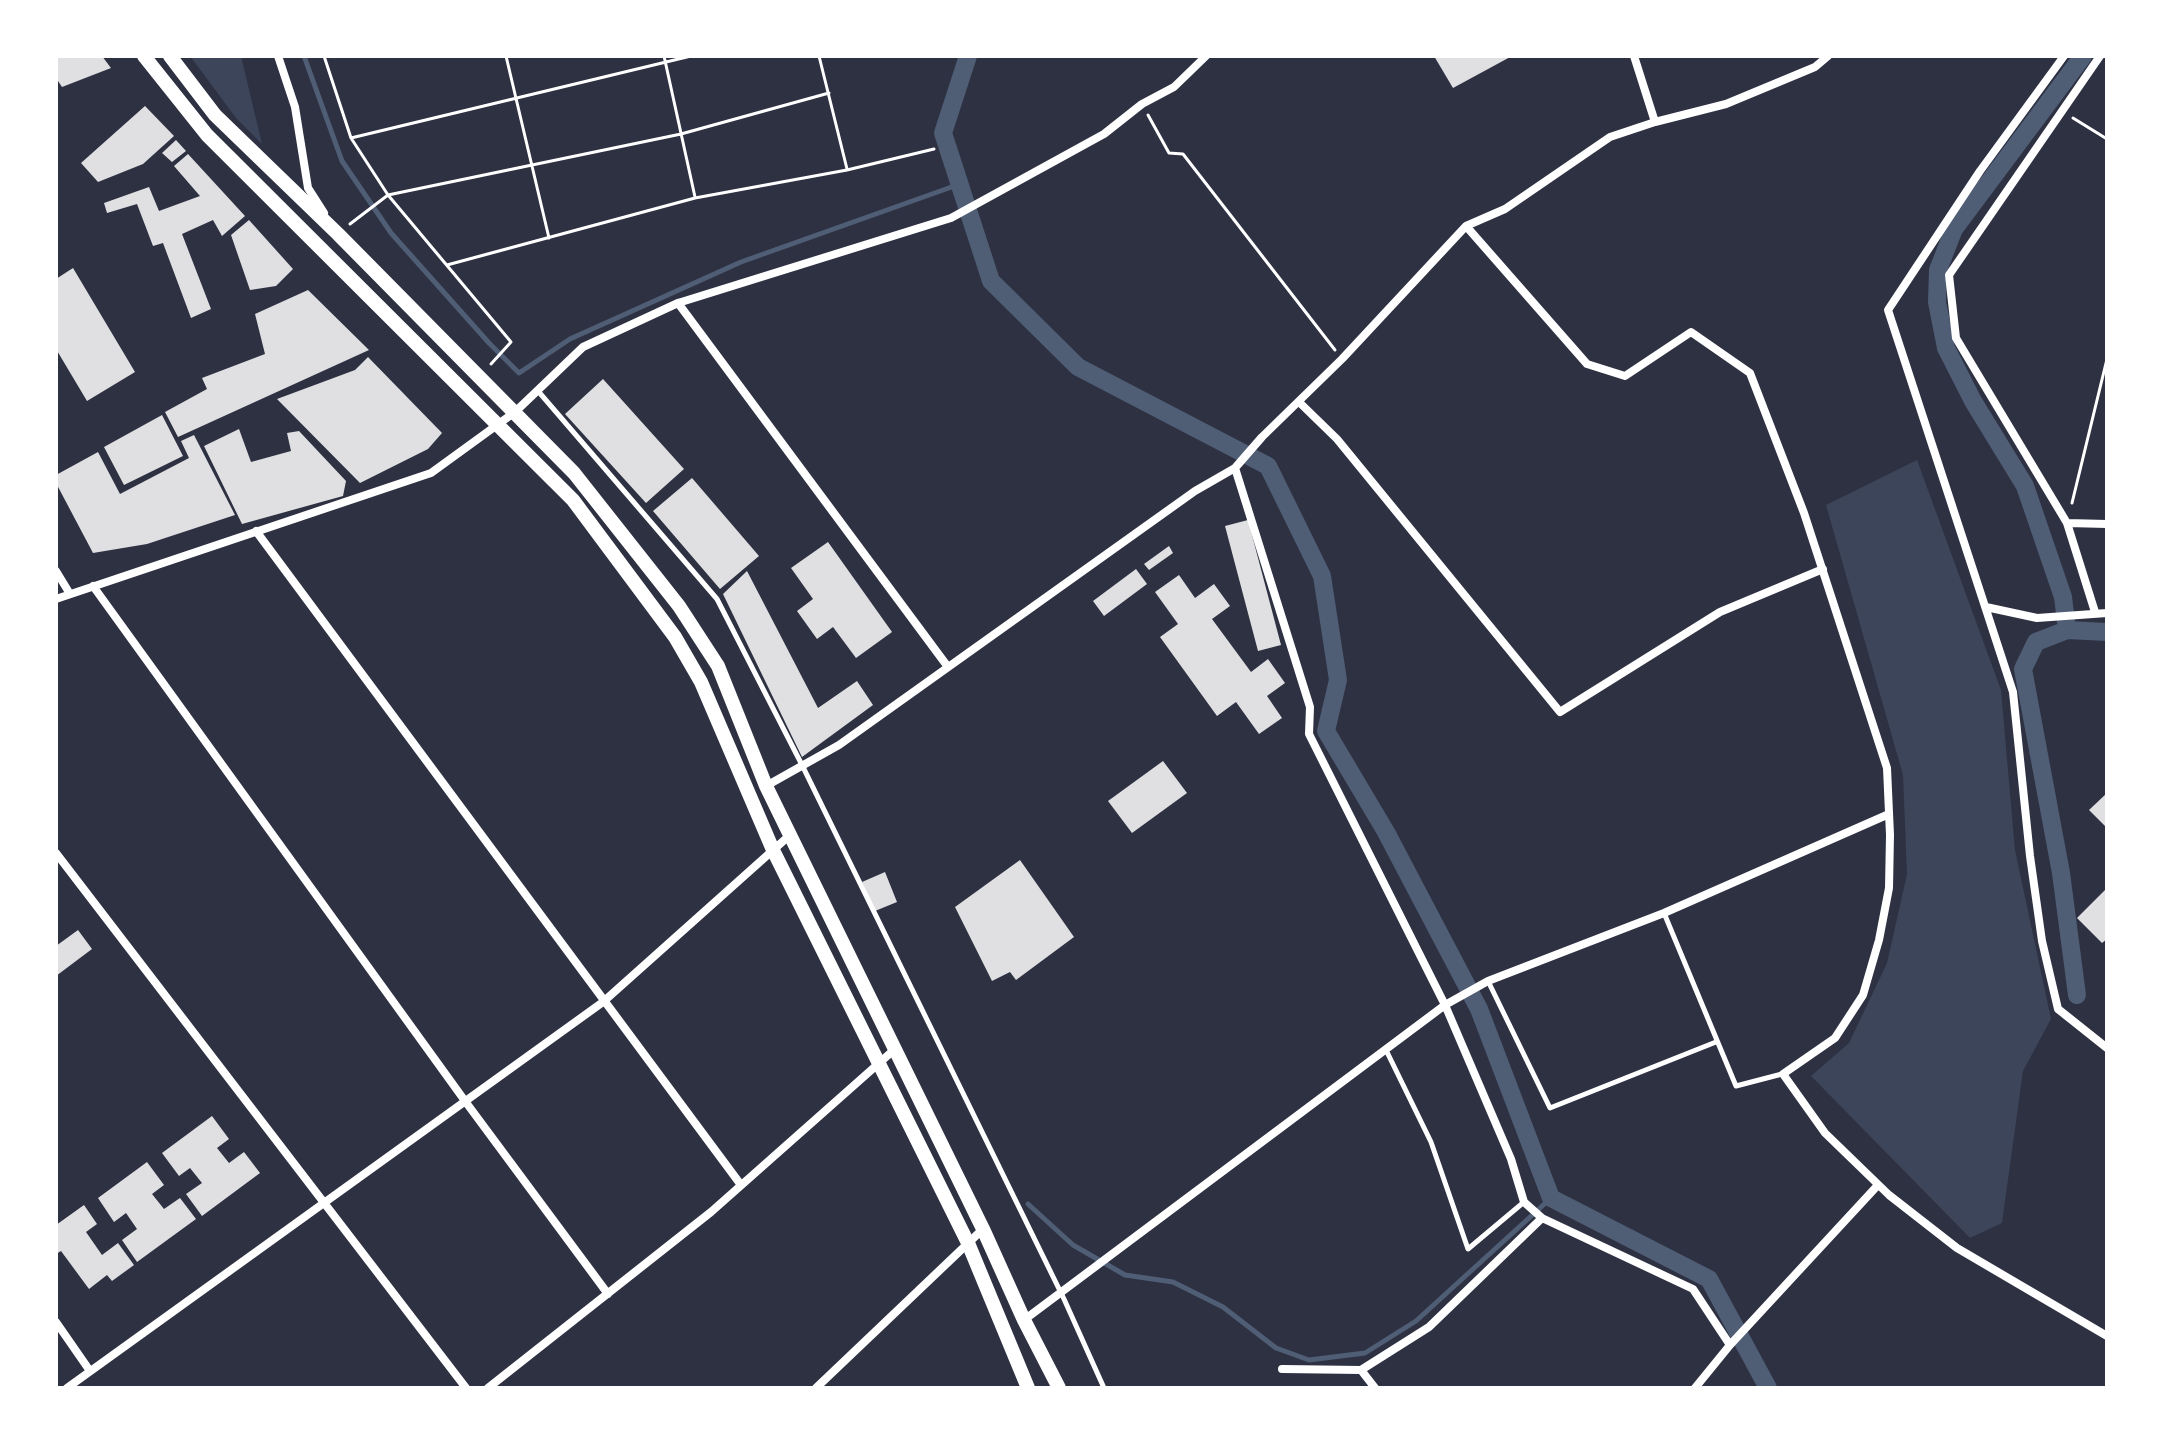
<!DOCTYPE html>
<html>
<head>
<meta charset="utf-8">
<style>
  body { margin:0 }
  #map { position:relative; width:2163px; height:1444px; overflow:hidden; background:#2d3142; font-family:"Fira Sans",sans-serif }
  canvas { display:block }
  .frame { position:absolute; inset:0; border:58px solid #fff; pointer-events:none }
</style>
</head>
<body>
<div id="map">
<canvas width="2163" height="1444"></canvas>
<div class="frame"></div>
</div>
<script>
const ctx = document.querySelector('canvas').getContext('2d');
ctx.lineJoin = 'round';
function fillPath(path, color) { ctx.fillStyle = color; ctx.fill(path, 'evenodd'); }
const poly = rows => new Path2D(rows.map(r => 'M' + r).join(''));
function strokePath(path, color, width, dash) { ctx.strokeStyle = color; ctx.lineWidth = width; ctx.lineCap = dash ? 'butt' : 'round'; ctx.setLineDash(dash || []); ctx.stroke(path); }
const green = poly([
  [190,56,241,56,262,144,236,118],
  [1917,460,2001,690,2015,850,2051,1019,2023,1071,2002,1223,1970,1238,1811,1076,1849,1043,1887,963,1907,874,1903,775,1826,505]
]);
const stream = poly([
  [304,56,342,161,391,233,489,343,519,373,570,339,741,262,960,184],
  [1028,1204,1073,1245,1125,1275,1173,1282,1223,1307,1276,1348,1309,1360,1365,1353,1416,1321,1551,1198]
]);
const canal = poly([
  [968,56,943,133,991,281,1078,367,1268,466,1322,576,1338,680,1326,731,1386,832,1479,1009,1551,1198,1709,1279,1768,1388],
  [2067,630,2063,597,2025,486,1973,401,1946,348,1937,302,1938,270,1954,229,2083,56],
  [2077,995,2061,873,2023,669,2036,642,2067,630,2107,632]
]);
const building = poly([
  [56,56,102,56,111,68,62,87,56,78],
  [1434,56,1512,56,1453,88],
  [145,106,174,136,143,164,98,182,81,163],
  [176,140,186,151,172,162,162,153],
  [188,154,245,216,222,236,213,220,182,234,211,309,191,318,163,243,153,246,137,204,107,213,104,203,149,187,159,211,200,196,174,166],
  [249,220,293,269,276,286,250,290,231,235],
  [73,268,135,372,87,401,56,349,56,279],
  [308,290,369,350,178,437,165,412,207,389,202,378,265,354,255,314],
  [368,357,442,433,428,449,360,483,277,399,355,370],
  [603,379,684,469,646,503,565,414],
  [162,415,183,456,124,485,104,447],
  [239,429,251,462,291,451,287,433,299,431,346,481,343,496,242,524,204,446],
  [194,435,235,515,147,544,93,553,56,483,56,475,98,452,120,494,189,458,181,441],
  [692,478,759,556,720,589,653,511],
  [1248,520,1281,645,1258,651,1225,526],
  [828,542,892,632,856,658,833,627,817,639,797,611,813,599,791,568],
  [1169,546,1173,553,1149,570,1144,564],
  [1136,569,1147,584,1104,616,1093,601],
  [747,571,818,708,857,681,873,705,802,757,723,594],
  [1179,575,1195,598,1214,584,1230,606,1212,619,1251,672,1268,659,1285,683,1267,696,1282,718,1259,734,1236,702,1217,716,1160,637,1178,624,1155,592],
  [1163,761,1187,793,1132,833,1108,801],
  [2107,793,2107,828,2089,810],
  [1020,860,1074,937,1016,980,1010,972,992,981,955,907],
  [885,872,897,902,875,911,862,882],
  [2107,888,2107,939,2102,943,2077,918],
  [78,930,92,949,56,976,56,946],
  [212,1116,229,1139,217,1148,229,1163,244,1152,260,1173,202,1216,186,1194,202,1183,190,1168,179,1176,162,1153],
  [147,1162,164,1185,152,1194,164,1209,180,1198,196,1219,137,1262,122,1240,137,1229,126,1213,114,1222,98,1198],
  [84,1205,97,1224,86,1232,102,1255,118,1243,134,1265,112,1281,107,1275,89,1289,61,1251,56,1254,56,1225]
]);
const path = poly([
  [324,56,351,138,388,195,511,342,491,364],
  [506,56,549,238],
  [664,56,695,197],
  [819,56,847,169],
  [1148,115,1169,153,1183,154,1335,350],
  [2073,118,2107,139],
  [351,138,691,56],
  [350,224,388,195,681,134,829,93],
  [447,265,695,198,847,170,934,149],
  [2072,503,2107,359]
]);
const service = poly([
  [538,391,717,599,802,765,1064,1299,1104,1388],
  [1664,913,1736,1086,1782,1074],
  [1488,981,1550,1108,1716,1042],
  [1386,1050,1431,1142,1468,1249,1524,1202]
]);
const minor = poly([
  [278,56,295,107,308,188,324,213],
  [2064,56,1980,171,1888,310,2013,692,2030,856,2042,941,2058,1009,2107,1048],
  [1655,122,1726,104,1815,67,1828,56],
  [1466,226,1587,364,1625,376,1691,332,1750,373,1804,513,1887,768,1890,835,1889,888,1879,940,1863,995,1835,1038,1783,1074,1825,1133,1889,1195,1957,1248,2107,1336],
  [678,303,948,667],
  [1299,402,1337,439,1560,712,1720,612,1823,569],
  [1235,468,1310,707,1309,734,1445,1005,1511,1159,1524,1202,1542,1218],
  [2067,523,2107,524],
  [256,531,741,1185],
  [56,571,70,594],
  [93,586,465,1101,608,1294],
  [56,599,431,473,515,412,583,347,678,303,951,218,1104,134,1142,104,1174,87,1206,56],
  [1986,607,2037,618,2107,613],
  [2095,612,2067,523,1956,338,1949,275,2100,56],
  [766,786,839,745,1195,491,1235,468,1262,437,1342,359,1466,226,1505,209,1610,137,1655,122,1634,56],
  [56,853,466,1388],
  [1024,1320,1445,1005,1488,981,1664,913,1889,814],
  [56,1322,90,1371],
  [1282,1369,1361,1370,1429,1327,1542,1218,1693,1289,1730,1345],
  [1361,1370,1375,1388],
  [67,1388,603,1002,790,835],
  [488,1388,711,1212,895,1049],
  [816,1388,983,1229],
  [1695,1388,1730,1345,1878,1185]
]);
const secondary = poly([
  [144,56,207,135,573,500,675,637,701,682,773,850,968,1243,1028,1388],
  [170,56,215,115,338,234,574,473,679,606,718,666,766,786,983,1229,1024,1320,1059,1388]
]);
fillPath(green, '#3c4559');
strokePath(stream, '#4f5d75', 5);
strokePath(canal, '#4f5d75', 18);
fillPath(building, '#e0e0e3');
strokePath(path, '#fff', 3);
strokePath(service, '#fff', 5);
strokePath(minor, '#fff', 8);
strokePath(secondary, '#fff', 14);
</script>
</body>
</html>
